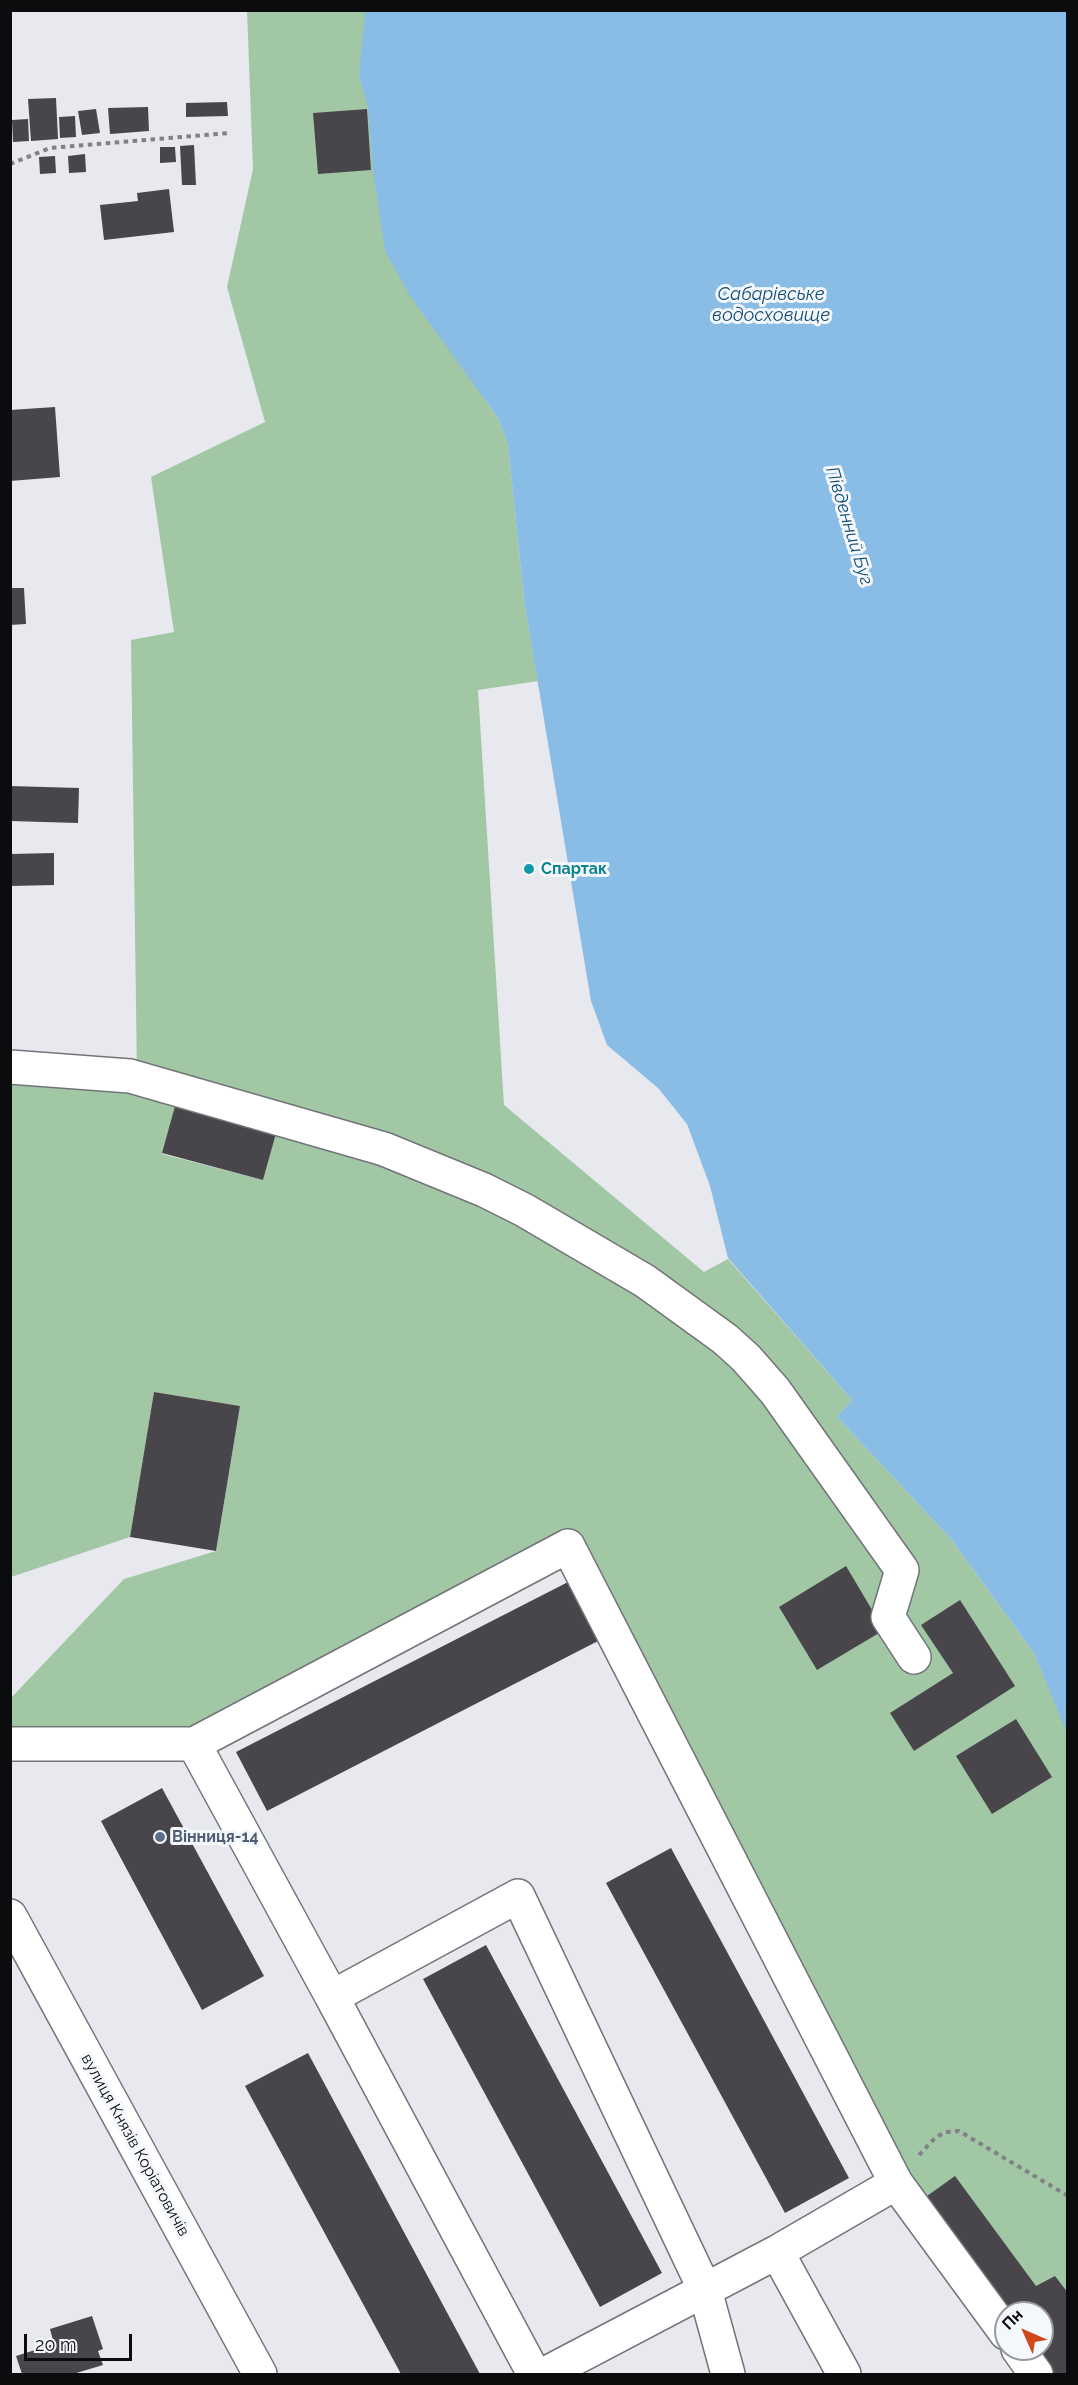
<!DOCTYPE html>
<html>
<head>
<meta charset="utf-8">
<style>
  body { margin:0 }
  #map { position:relative; width:1078px; height:2385px; overflow:hidden; background:#e7e9ee; font-family:Raleway,sans-serif }
  canvas { display:block }
  .frame { position:absolute; inset:0; border:12px solid #0b0c0d; pointer-events:none }
  .north { position:absolute; left:994px; top:2301px; width:60px; height:60px; box-sizing:border-box; background:#f4f7fc; border:2px solid #97999c; border-radius:50%; rotate:315deg; font-size:16px; font-weight:700; line-height:24px; text-align:center; color:#0b0c0d }
  .north::after { content:''; display:block; margin:auto; width:21px; height:27px; background:#d0471c; clip-path:polygon(50% 0,100% 100%,50% 72%,0 100%) }
  .scale { position:absolute; left:24px; top:2334px; width:108px; height:27px; box-sizing:border-box; border:3px solid #0b0c0d; border-top:0; padding-left:8px; font-size:18px; line-height:21px; white-space:nowrap; color:#0b0c0d; -webkit-text-stroke:4px #f4f7fc; paint-order:stroke }
</style>
</head>
<body>
<div id="map">
<canvas width="1078" height="2385"></canvas>
<div class="frame"></div>
<div class="north">Пн</div>
<div class="scale">20 m</div>
</div>
<script>
const ctx = document.querySelector('canvas').getContext('2d');
ctx.lineJoin = 'round';
function fillPath(path, color) { ctx.fillStyle = color; ctx.fill(path, 'evenodd'); }
const poly = rows => new Path2D(rows.map(r => 'M' + r).join(''));
function strokePath(path, color, width, dash) { ctx.strokeStyle = color; ctx.lineWidth = width; ctx.lineCap = dash ? 'butt' : 'round'; ctx.setLineDash(dash || []); ctx.stroke(path); }
function drawText(font, color, halo, rows, align = 'center') {
  ctx.font = font + ' Raleway,sans-serif'; ctx.lineWidth = 6; ctx.setLineDash([]); ctx.textBaseline = 'middle'; ctx.strokeStyle = halo; ctx.fillStyle = color; for (const [text, x, y, turn = 0] of rows) {
    ctx.save(); ctx.translate(x, y); ctx.rotate((+turn || 0) * Math.PI / 180); ctx.textAlign = isNaN(turn) ? turn : align; if (halo) ctx.strokeText(text, 0, 0); ctx.fillText(text, 0, 0); ctx.restore();
  }
}
const green = poly([
  [247,11,459,11,485,400,498,418,508,443,524,600,538,681,478,690,504,1105,704,1272,728,1259,852,1400,837,1417,951,1539,1034,1653,1068,1733,1067,2374,1036,2374,1042,2349,1042,2313,896,2183,568,1547,194,1744,11,1731,10,1699,124,1579,216,1551,240,1406,154,1392,130,1537,11,1577,11,1067,137,1077,131,640,174,632,151,477,265,422,227,287,253,169],
  [177,1100,277,1126,263,1180,162,1154]
]);
const water = poly([
  [365,11,1067,11,1067,1733,1034,1653,951,1539,837,1417,852,1400,728,1258,710,1186,687,1124,658,1088,607,1045,591,1001,524,600,508,444,498,418,410,296,385,251,373,171,368,108,359,75]
]);
const building = poly([
  [56,98,58,139,31,141,28,99],
  [227,102,228,116,186,117,186,103],
  [148,107,149,131,110,134,108,108],
  [96,109,100,133,82,135,78,111],
  [367,109,371,170,318,174,313,113],
  [75,116,76,137,60,138,59,117],
  [28,119,29,141,13,142,12,120],
  [194,145,196,185,182,185,180,146],
  [160,147,175,147,176,162,160,163],
  [85,154,86,172,69,173,68,156],
  [55,156,56,173,40,174,39,157],
  [169,189,174,232,104,240,100,205,138,201,137,193],
  [55,407,60,477,10,481,10,410],
  [10,588,24,588,26,624,10,625],
  [10,786,79,788,78,823,10,821],
  [54,853,54,885,10,886,10,854],
  [177,1099,278,1126,263,1180,162,1153],
  [154,1392,240,1406,216,1551,130,1537],
  [846,1566,884,1630,817,1670,779,1607],
  [570,1581,600,1640,267,1811,236,1752],
  [960,1600,1015,1686,914,1751,890,1713,953,1673,921,1625],
  [1016,1719,1052,1777,992,1814,956,1756],
  [162,1788,264,1976,202,2010,101,1821],
  [671,1848,849,2178,785,2213,606,1883],
  [486,1945,662,2273,600,2307,423,1979],
  [308,2053,480,2374,401,2374,245,2086],
  [955,2176,1036,2286,1055,2276,1068,2293,1068,2374,1050,2374,1032,2349,1042,2349,1042,2313,1005,2313,920,2201],
  [92,2316,103,2349,98,2351,103,2365,73,2374,22,2374,16,2356,54,2344,50,2329]
]);
const path = poly([
  [10,164,50,148,229,133],
  [919,2155,936,2137,946,2132,959,2131,1068,2196]
]);
const minor = poly([
  [10,1067,130,1076,384,1149,484,1190,524,1210,645,1281,725,1339,746,1358,775,1391,902,1570,888,1617,914,1657],
  [10,1744,194,1744,568,1546,896,2183,1006,2333],
  [194,1744,332,1997,518,1896,705,2290,728,2374],
  [332,1997,534,2374],
  [777,2252,844,2374],
  [1018,2349,1036,2374],
  [545,2374,777,2252,896,2183]
]);
const major = poly([
  [10,1916,260,2374]
]);
const markers = [
  [529,869,6,"#0f9aa8"],
  [160,1837,6,"#5c6f8a"]
];
const cultureNames = [
  ["Спартак",541,869]
];
const serviceNames = [
  ["Вінниця-14",172,1837]
];
const streetNames = [
  ["вулиця Князів Коріатовичів",135,2145,61]
];
const waterNames = [
  ["Сабарівське",771,295],
  ["водосховище",771,316],
  ["Південний Буг",849,526,73]
];
fillPath(green, '#a2c7a5');
fillPath(water, '#8abde5');
fillPath(building, '#48464b');
strokePath(minor, '#727478', 36);
strokePath(major, '#727478', 36);
strokePath(path, '#818285', 4, [4.5, 4.5]);
strokePath(minor, '#fff', 33);
strokePath(major, '#fff', 33);
for (const [x, y, r, color] of markers) { const dot = new Path2D(); dot.arc(x, y, r, 0, 2 * Math.PI); ctx.fillStyle = color; ctx.fill(dot); strokePath(dot, '#f4f7fc', 2); }
drawText('bold 16px', '#0d838f', '#f4f7fc', cultureNames, 'left');
drawText('bold 16px', '#4e5e75', '#f4f7fc', serviceNames, 'left');
drawText('16px', '#0b0c0d', '#f4f7fc', streetNames);
drawText('italic 18px', '#104c72', '#f4f7fc', waterNames);
</script>
</body>
</html>
